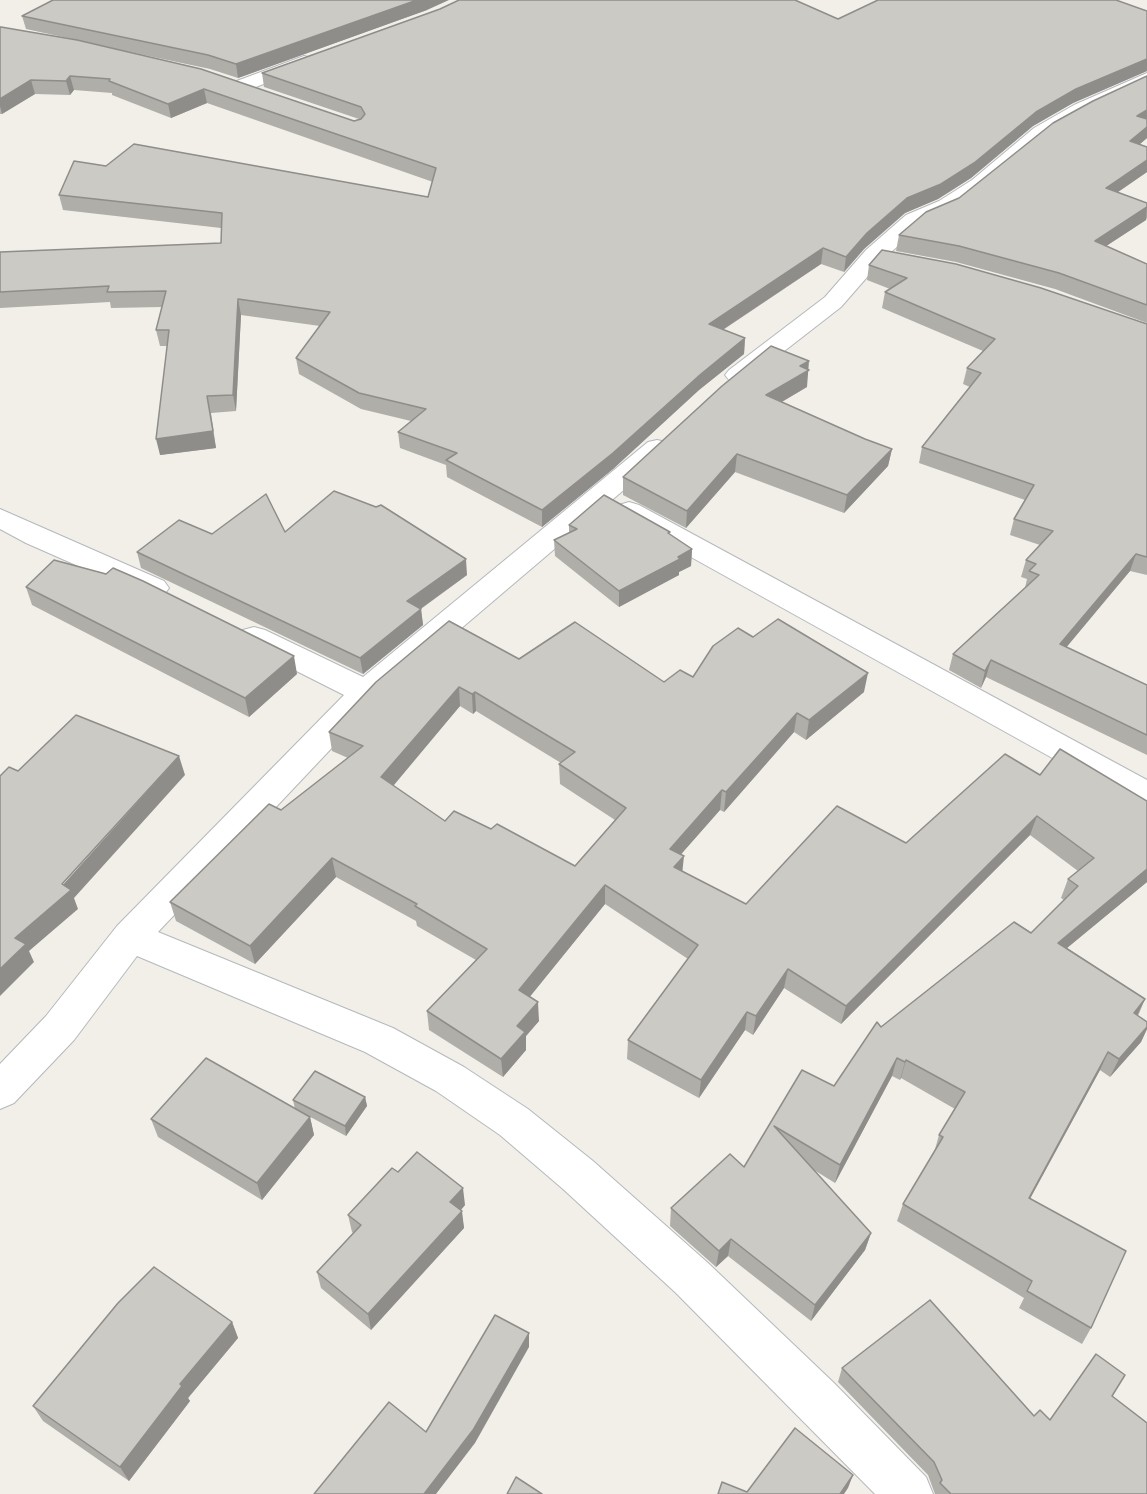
<!DOCTYPE html>
<html>
<head>
<meta charset="utf-8">
<style>
  body { margin:0 }
  canvas { display:block; background:#f1efe8 }
</style>
</head>
<body>
<canvas width="1147" height="1494"></canvas>
<script>
const ctx = document.querySelector('canvas').getContext('2d');
ctx.lineJoin = 'round';
const poly = rows => new Path2D(rows.map(r => 'M' + r).join(''));
function strokePath(path, color, width, dash) { ctx.strokeStyle = color; ctx.lineWidth = width; ctx.lineCap = dash ? 'butt' : 'round'; ctx.setLineDash(dash || []); ctx.stroke(path); }
function fillPath(path, color) { ctx.fillStyle = color; ctx.fill(path, 'evenodd'); }
const minor = poly([
  [304,56,311,58,313,62,311,66,248,90,234,90,231,86,234,82,304,56],
  [1147,73,1147,86,1088,113,1048,136,986,188,955,211,922,225,882,260,841,307,747,380,738,383,729,380,725,375,729,370,825,297,866,250,906,215,939,201,972,180,1034,128,1074,105,1147,73],
  [657,440,666,442,670,448,666,454,377,700,158,932,393,1028,464,1067,528,1109,593,1161,708,1263,834,1383,926,1477,933,1494,875,1494,676,1293,563,1189,500,1135,436,1091,365,1052,137,956,74,1040,14,1103,0,1109,0,1064,46,1016,117,926,344,695,243,644,239,637,243,630,254,627,265,630,363,677,648,442,657,440],
  [629,502,639,505,1147,780,1147,808,1135,804,619,517,615,511,619,505,629,502],
  [0,509,164,581,169,588,164,595,154,598,144,595,26,543,0,529,0,509]
]);
const wall = poly([
  [427,10,238,78,210,69,78,41,354,121,359,119,264,87,262,73,838,19,1147,11,1147,71,1073,103,1033,126,971,178,938,199,905,213,864,249,844,272,821,264,723,330,745,338,744,354,699,390,613,469,542,527,447,477,446,465,400,448,398,432,411,421,361,409,299,374,296,358,320,326,241,315,236,411,211,413,216,448,160,455,167,346,160,346,156,330,162,307,111,308,110,302,0,308,0,252,221,243,221,228,63,210,59,195,106,166,428,197,433,182,207,103,171,118,112,95,112,93,74,90,70,95,35,94,2,114,0,114,0,27,77,40,26,29,22,16],
  [1147,76,1147,138,1140,144,1147,172,1118,192,1147,203,1147,218,1146,220,1106,246,1147,264,1147,323,1055,289,956,262,896,251,899,235,959,198],
  [869,265,1147,324,1147,575,1130,571,1066,647,1147,685,1147,755,986,677,981,688,949,670,953,654,1025,588,1027,579,1021,577,1026,560,1040,545,1010,535,1014,519,1025,500,919,463,922,447,970,387,963,384,967,368,983,351,882,308,885,292,890,289,867,280],
  [807,387,782,402,865,439,892,449,888,466,844,513,735,472,686,528,623,495,623,477],
  [569,525,669,534,692,549,691,566,679,572,679,575,619,607,555,556,554,540,569,533],
  [285,532,467,575,421,609,423,625,363,674,141,568,137,552,212,534],
  [26,587,297,674,249,717,32,605],
  [753,637,864,692,806,740,794,732,724,812,720,810,681,854,682,871,746,904,906,843,1040,775,1147,801,1147,882,1067,948,1145,999,1138,1016,1147,1022,1147,1029,1141,1042,1110,1077,1100,1070,1030,1199,1091,1328,1082,1344,1019,1308,1024,1298,897,1221,903,1204,934,1153,939,1135,955,1109,901,1078,900,1080,892,1076,835,1183,814,1170,871,1233,865,1250,811,1321,728,1256,716,1267,670,1226,671,1208,744,1167,802,1070,834,1086,881,1027,1031,933,1064,900,1061,898,1068,879,1078,871,1030,835,841,1024,784,988,753,1035,745,1030,699,1098,627,1059,628,1040,688,959,605,904,529,997,539,1021,526,1036,526,1050,503,1077,429,1030,427,1011,476,960,417,926,416,921,336,877,255,964,176,921,170,902,281,810,348,758,332,751,329,732,519,659,664,682,693,677],
  [460,706,473,714,476,711,561,763,559,764,560,784,615,820,575,866,491,829,445,821,393,785],
  [365,1097,367,1106,346,1136,301,1112,310,1117,314,1135,262,1200,158,1137,151,1119,295,1109,293,1100],
  [398,1172,465,1205,461,1210,464,1228,371,1330,321,1288,317,1272,353,1233,352,1232,348,1215],
  [232,1322,238,1338,188,1398,190,1401,129,1481,43,1421,33,1406],
  [842,1368,1050,1420,1112,1396,1147,1494,935,1494,928,1475,838,1382]
]);
const shadedWall = poly([
  [417,0,449,0,427,10,238,78,236,64],
  [1147,59,1147,71,1073,103,1033,126,971,178,938,199,905,213,864,249,844,272,846,257,867,233,907,198,1036,112,1076,89],
  [70,76,74,90,70,95,66,81],
  [31,80,35,94,2,114,0,106,0,99],
  [204,89,207,103,171,118,168,104],
  [1147,110,1147,122,1137,116],
  [1147,127,1147,138,1126,156,1130,141],
  [1147,160,1147,172,1102,203,1106,188],
  [1147,207,1146,220,1091,256,1095,241],
  [823,248,821,264,707,340,709,324],
  [238,299,241,315,236,411,233,395],
  [745,338,744,354,699,390,613,469,542,527,542,510,701,374],
  [809,361,807,387,764,412,766,395,800,366],
  [207,396,216,448,160,455,156,439],
  [892,449,888,466,844,513,847,495],
  [737,454,735,472,686,528,687,511],
  [692,549,691,566,679,572,679,575,619,607,619,591],
  [1136,554,1130,571,1055,661,1060,644],
  [466,559,467,575,409,617,407,601],
  [421,609,423,625,363,674,360,658],
  [294,656,297,674,249,717,245,698],
  [991,660,986,677,981,688,985,671],
  [868,673,864,692,806,740,809,720],
  [459,687,460,706,384,797,381,777],
  [475,692,476,711,473,714,472,694],
  [797,713,794,732,724,812,726,792],
  [179,756,185,775,74,898,78,909,29,951,34,962,0,996,0,969,15,938],
  [722,790,720,810,669,868,670,849],
  [1037,816,1030,835,841,1024,846,1006],
  [684,856,682,875,674,867],
  [332,858,336,877,255,964,250,946],
  [1147,869,1147,882,1050,962,1058,943],
  [605,885,605,904,520,1009,519,990],
  [788,969,784,988,753,1035,756,1016],
  [1145,999,1136,1018,1134,1013],
  [538,1002,539,1021,526,1036,526,1050,503,1077,501,1059,517,1026],
  [747,1012,745,1030,699,1098,701,1080],
  [1147,1027,1147,1029,1141,1042,1110,1077,1119,1059],
  [1108,1052,1100,1070,1021,1215,1029,1198],
  [897,1058,892,1076,835,1183,840,1165],
  [906,1060,901,1078,900,1080,905,1062],
  [365,1097,367,1106,346,1136,345,1126],
  [310,1117,314,1135,262,1200,257,1183],
  [463,1188,465,1205,453,1219,450,1202],
  [462,1211,464,1228,371,1330,368,1314],
  [871,1233,865,1250,811,1321,815,1305],
  [731,1239,728,1256,716,1267,719,1251],
  [232,1322,238,1338,188,1398,190,1401,129,1481,120,1467,180,1384],
  [529,1333,529,1347,475,1443,436,1494,424,1494],
  [853,1475,848,1488,844,1494,840,1494]
]);
const building = poly([
  [53,0,417,0,236,64,208,55,22,16,53,0],
  [459,0,795,0,838,19,878,0,1116,0,1147,11,1147,59,1076,89,1036,112,974,163,941,184,907,198,867,233,846,257,823,248,709,324,745,338,701,374,613,453,542,510,446,460,457,453,398,432,426,409,359,393,296,358,330,312,238,299,233,395,207,396,213,431,156,439,169,330,156,330,166,291,107,292,109,286,0,292,0,252,221,243,222,213,59,195,74,161,106,166,134,144,428,197,436,168,204,89,168,104,109,81,110,79,70,76,66,81,31,80,0,99,0,27,1,27,77,40,201,69,354,121,361,119,365,114,361,107,262,73,440,9,459,0],
  [1147,76,1147,110,1137,116,1147,119,1147,127,1130,141,1147,147,1147,160,1106,188,1147,203,1147,207,1095,241,1147,264,1147,305,1059,273,959,246,899,235,926,212,959,198,1053,123,1093,101,1147,76],
  [882,250,956,264,1041,288,1147,324,1147,557,1136,554,1060,644,1147,685,1147,735,991,660,985,671,953,654,1039,575,1029,571,1036,564,1026,560,1053,531,1014,519,1034,485,922,447,981,373,967,368,995,339,885,292,907,278,869,265,882,250],
  [771,346,809,361,800,366,809,370,766,395,865,439,892,449,847,495,737,454,687,511,623,477,722,386,771,346],
  [334,491,376,507,381,505,466,559,407,601,421,609,360,658,137,552,179,520,212,534,266,494,285,532,334,491],
  [604,495,670,532,668,533,692,549,678,557,680,559,619,591,554,540,577,529,569,525,604,495],
  [54,560,106,574,113,568,143,581,294,656,245,698,26,587,54,560],
  [778,619,868,673,809,720,797,713,726,792,722,790,670,849,684,856,674,867,746,904,837,806,906,843,1005,754,1040,775,1060,749,1147,801,1147,869,1058,943,1145,999,1134,1013,1147,1022,1147,1027,1119,1059,1108,1052,1029,1198,1126,1251,1091,1328,1027,1291,1032,1281,903,1204,943,1137,939,1135,965,1092,906,1060,905,1062,897,1058,840,1165,774,1126,871,1233,815,1305,731,1239,719,1251,671,1208,730,1154,744,1167,802,1070,834,1086,877,1022,881,1027,1014,922,1031,933,1078,886,1068,879,1094,858,1037,816,846,1006,788,969,756,1016,747,1012,701,1080,628,1040,698,945,605,885,519,990,538,1002,517,1026,525,1032,501,1059,427,1011,487,949,415,906,417,904,332,858,250,946,170,902,269,804,281,810,363,746,329,732,376,682,449,621,519,659,575,622,664,682,680,670,693,677,713,646,738,628,753,637,778,619],
  [459,687,472,694,475,692,575,752,559,764,626,808,575,866,497,824,491,829,454,811,445,821,381,777,459,687],
  [76,715,179,756,62,884,71,890,15,938,26,944,0,969,0,776,9,767,18,771,76,715],
  [206,1058,310,1117,257,1183,151,1119,206,1058],
  [315,1071,365,1097,345,1126,293,1100,315,1071],
  [417,1152,463,1188,450,1202,462,1211,368,1314,317,1272,361,1225,348,1215,392,1168,398,1172,417,1152],
  [154,1267,232,1322,180,1384,182,1386,120,1467,33,1406,118,1303,154,1267],
  [930,1300,1034,1416,1040,1410,1050,1420,1096,1354,1125,1375,1112,1396,1147,1423,1147,1494,951,1494,940,1483,942,1480,934,1462,842,1368,930,1300],
  [495,1315,529,1333,473,1430,424,1494,314,1494,389,1402,426,1432,495,1315],
  [795,1428,853,1475,840,1494,718,1494,722,1482,747,1492,795,1428],
  [516,1477,542,1494,507,1494,516,1477]
]);
strokePath(minor, '#b5b8bc', 2);
fillPath(minor, '#fff');
fillPath(wall, '#afaea9');
fillPath(shadedWall, '#8f8d8a');
fillPath(building, '#cccac5');
strokePath(building, '#8f8d8a', 1.5);
</script>
</body>
</html>
